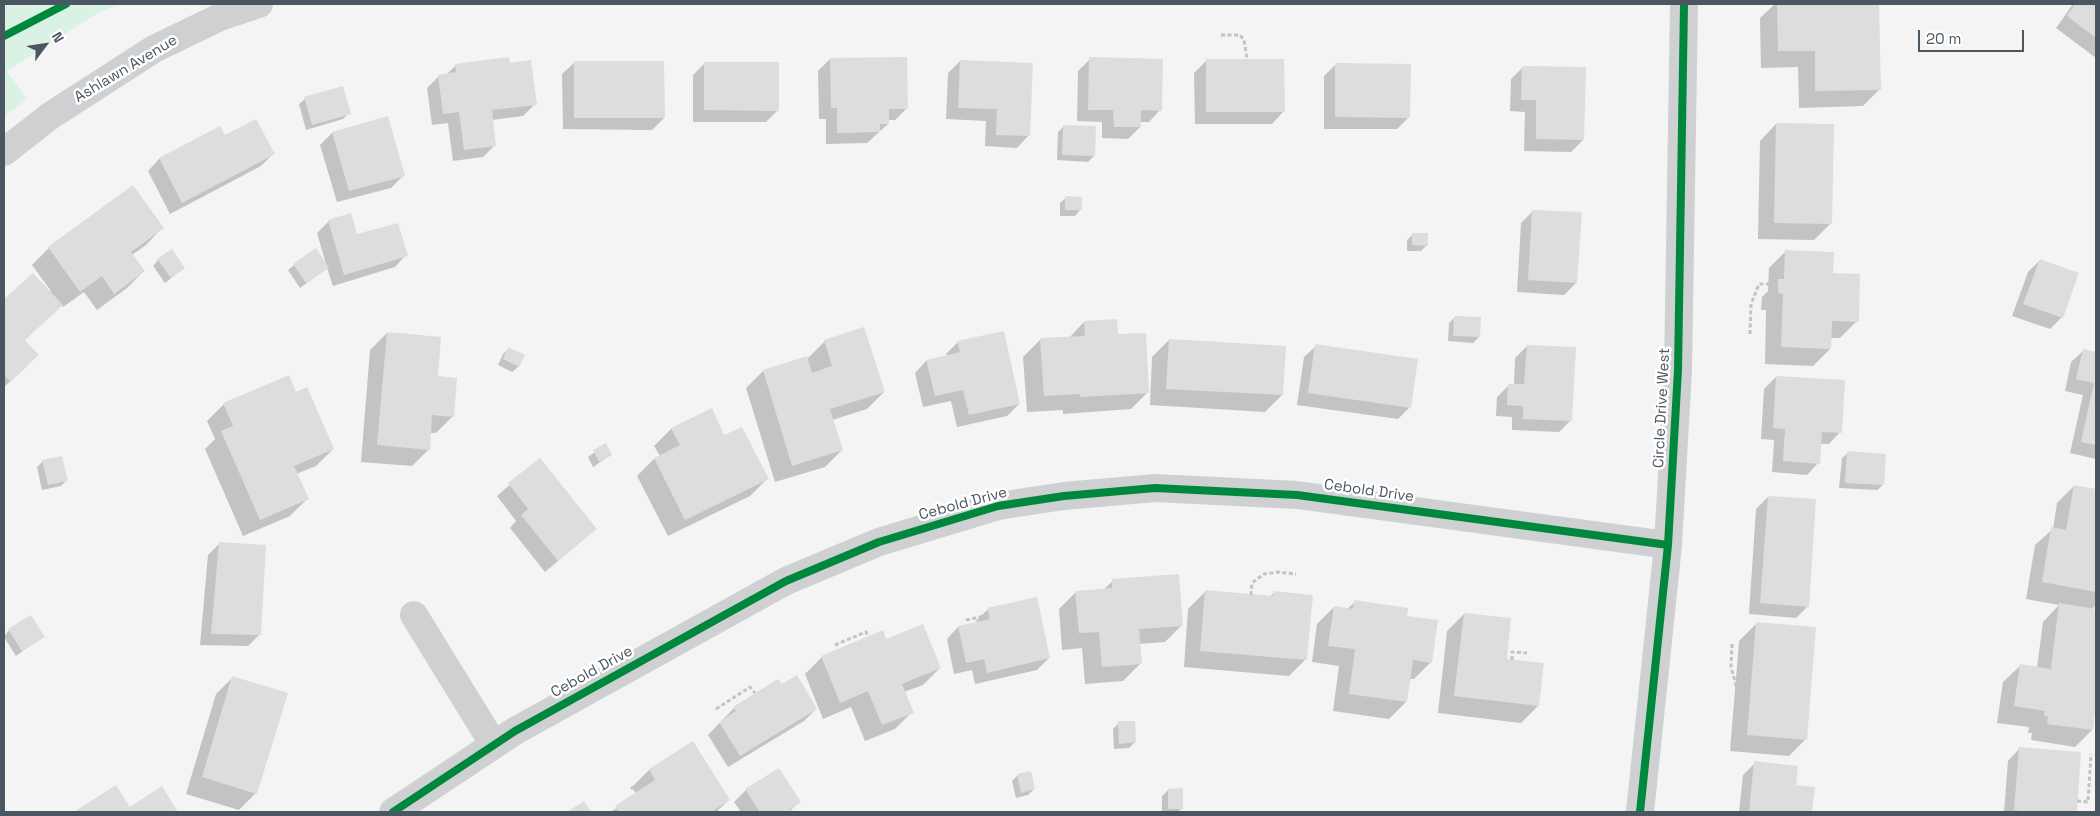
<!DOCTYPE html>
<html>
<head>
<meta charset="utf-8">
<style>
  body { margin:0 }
  #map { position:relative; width:2100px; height:816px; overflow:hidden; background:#f4f4f4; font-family:"Space Grotesk",sans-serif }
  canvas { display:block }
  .frame { position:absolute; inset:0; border:5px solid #4a5661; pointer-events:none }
  .north { position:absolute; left:20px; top:20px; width:50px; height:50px; -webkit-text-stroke:4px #fff; paint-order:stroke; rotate:59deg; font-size:14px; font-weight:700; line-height:20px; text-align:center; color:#4a5661 }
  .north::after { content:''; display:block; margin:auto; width:18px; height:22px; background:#4a5661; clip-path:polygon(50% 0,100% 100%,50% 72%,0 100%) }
  .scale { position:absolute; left:1918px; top:30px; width:106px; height:22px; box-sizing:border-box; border:2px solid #4a5661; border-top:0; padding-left:6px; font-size:15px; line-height:18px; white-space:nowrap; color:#4a5661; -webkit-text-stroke:4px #fff; paint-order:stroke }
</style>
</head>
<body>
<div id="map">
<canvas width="2100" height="816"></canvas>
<div class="frame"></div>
<div class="north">N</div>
<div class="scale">20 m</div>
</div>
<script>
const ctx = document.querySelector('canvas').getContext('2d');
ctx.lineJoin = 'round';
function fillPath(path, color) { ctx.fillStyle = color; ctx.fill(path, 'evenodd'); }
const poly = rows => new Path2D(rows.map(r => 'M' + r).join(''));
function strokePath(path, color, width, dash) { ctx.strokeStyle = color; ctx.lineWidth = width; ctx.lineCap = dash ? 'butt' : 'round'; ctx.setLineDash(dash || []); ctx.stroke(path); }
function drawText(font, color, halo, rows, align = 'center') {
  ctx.font = font + ' "Space Grotesk",sans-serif'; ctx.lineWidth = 5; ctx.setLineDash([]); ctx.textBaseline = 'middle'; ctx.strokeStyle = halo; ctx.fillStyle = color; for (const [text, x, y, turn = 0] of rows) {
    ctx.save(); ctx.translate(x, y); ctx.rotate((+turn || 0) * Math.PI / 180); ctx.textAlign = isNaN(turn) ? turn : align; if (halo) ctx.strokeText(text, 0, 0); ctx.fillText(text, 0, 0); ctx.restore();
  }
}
const green = poly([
  [4,4,118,4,93,16,7,71,27,99,4,117]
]);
const shadow = poly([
  [1775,4,1878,4,1880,89,1863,106,1799,108,1798,67,1761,68,1760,18],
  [2073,4,2096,4,2096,58,2056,28],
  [830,59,907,108,895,120,888,120,888,124,867,143,826,144,826,119,819,119,818,71],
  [1090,59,1160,110,1149,122,1140,122,1140,127,1128,139,1102,138,1102,122,1077,121,1078,71],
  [960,61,1028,136,1017,148,985,146,986,121,946,119,948,73],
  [1206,61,1283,112,1272,124,1195,124,1194,73],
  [574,63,664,118,652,130,563,129,562,74],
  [705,63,778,110,766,122,693,122,693,75],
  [1336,64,1409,117,1397,129,1324,129,1324,76],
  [456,65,509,65,535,104,523,116,492,120,495,145,483,157,453,161,448,123,432,125,427,88,439,76,446,75],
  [1523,67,1583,140,1571,152,1524,151,1525,112,1510,111,1511,79],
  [305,99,349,113,343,119,306,130,299,104],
  [387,118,403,176,391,188,337,202,320,145,332,133],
  [1776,124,1831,223,1814,240,1758,239,1760,141],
  [1064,126,1094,156,1088,162,1057,160,1058,132],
  [220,128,224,137,273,154,261,166,170,214,148,171,159,159],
  [1066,198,1080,210,1075,216,1060,216,1060,203],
  [1533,211,1576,283,1564,295,1517,292,1521,223],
  [329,221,357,236,406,255,395,267,333,286,327,268,300,288,288,270,294,265,326,264,317,233],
  [162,228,146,245,132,255,144,271,127,288,97,310,84,292,63,307,61,305,24,341,26,367,4,387,4,301,33,274,49,292,51,291,32,265,49,248],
  [1413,234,1427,245,1421,251,1407,251,1407,240],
  [1786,251,1832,274,1857,321,1840,338,1830,338,1830,349,1813,366,1765,364,1766,310,1761,310,1762,297,1768,291,1769,268],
  [158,260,184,268,165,283,153,266],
  [2040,260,2062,317,2050,329,2012,316,2028,272],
  [1454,318,1479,337,1473,343,1448,341,1449,323],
  [1084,322,1117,336,1148,392,1131,409,1063,414,1063,410,1027,412,1023,357,1040,340,1069,338],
  [387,333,437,377,453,416,436,433,430,433,429,449,412,466,361,462,370,350],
  [1169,340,1282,395,1265,412,1150,405,1152,357],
  [825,341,884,392,867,409,832,420,842,450,825,467,775,482,746,388,763,371,806,358,806,360],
  [958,342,1019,404,1007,416,957,427,951,401,923,407,915,373,926,361,947,356,946,354],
  [1316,346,1410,407,1398,419,1297,405,1304,357],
  [1527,346,1571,420,1559,432,1512,430,1512,417,1496,416,1497,397,1509,385,1514,385,1515,358],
  [508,349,523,356,518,367,512,372,498,365,503,354],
  [2083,351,2096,354,2096,459,2070,453,2083,395,2065,391,2071,362],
  [1776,377,1840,432,1829,444,1820,444,1818,463,1807,475,1772,472,1774,440,1761,439,1764,389],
  [296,394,333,449,316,466,296,474,307,499,290,516,243,536,205,449,215,439,207,421,224,404],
  [711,410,724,437,767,479,750,496,668,536,637,476,654,459,660,456,654,446,671,429],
  [605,445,611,455,593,467,588,457],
  [1848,453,1883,485,1877,490,1839,488,1842,458],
  [539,459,596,529,545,572,510,528,516,521,497,496],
  [43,461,67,480,61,486,42,490,37,467],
  [2074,486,2096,490,2096,605,2092,609,2096,610,2096,696,2092,730,2075,747,2031,740,2032,733,2028,733,2029,727,1997,723,2003,682,2020,666,2037,668,2043,622,2059,605,2026,599,2035,545,2053,529,2057,503],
  [1768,497,1808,606,1796,618,1749,614,1756,509],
  [220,543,260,634,248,646,200,645,208,555],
  [1113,581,1182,625,1165,642,1139,644,1140,664,1123,681,1085,684,1082,648,1062,650,1059,609,1076,592,1103,590],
  [1205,592,1269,597,1274,593,1306,659,1289,676,1184,667,1188,609],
  [1355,602,1406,617,1431,662,1414,679,1409,679,1406,702,1389,719,1333,711,1339,666,1312,662,1317,624,1334,607,1347,609],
  [988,609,1049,658,1037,670,975,684,972,670,954,674,947,639,958,627,977,623,976,621],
  [1464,614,1505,661,1538,706,1521,723,1438,713,1447,631],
  [1756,624,1806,739,1789,756,1730,751,1739,641],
  [9,630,43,636,16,656,4,637],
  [886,640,940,668,923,685,904,692,912,712,895,729,865,741,851,707,823,719,805,674,822,657],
  [233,677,256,793,239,810,186,794,216,694],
  [782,686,816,709,804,721,728,767,708,735,734,708],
  [1119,723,1135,742,1129,748,1114,749,1113,729],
  [692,743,729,800,716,812,611,812,636,794,632,787,649,770],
  [2019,749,2080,753,2076,812,2004,812,2008,761],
  [1755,763,1795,786,1811,812,1739,812,1743,775],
  [1018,775,1034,789,1028,795,1016,798,1012,781],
  [115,787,129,808,161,788,177,812,76,812],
  [746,790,799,802,789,812,741,812,734,802],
  [1168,790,1182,808,1178,812,1162,812,1162,796]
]);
const building = poly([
  [1777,4,1879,4,1881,90,1815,91,1815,51,1778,51],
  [2075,4,2096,4,2096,38,2067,16],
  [509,57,510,63,531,60,537,105,492,110,496,146,464,150,459,112,443,114,438,75,456,72,455,64],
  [907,57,908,109,889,109,889,124,880,124,880,132,837,133,837,108,831,108,830,58],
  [1089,57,1163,59,1162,111,1141,110,1141,127,1114,127,1113,110,1088,110],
  [1206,59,1284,59,1285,112,1206,112],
  [960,60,1033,63,1030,136,996,135,997,109,958,108],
  [574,61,664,61,665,118,574,118],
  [704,62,779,62,779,111,704,110],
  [1335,63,1411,64,1410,118,1335,117],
  [1522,66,1586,67,1584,140,1536,139,1536,100,1521,100],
  [343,86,351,114,312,125,304,97],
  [388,116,405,176,349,191,332,132],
  [256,119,275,154,182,203,159,158,220,126,225,135],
  [1776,123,1834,124,1832,224,1774,223],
  [1063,125,1096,126,1095,156,1062,155],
  [133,185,164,228,131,252,145,271,114,294,102,276,80,292,48,247],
  [1065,196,1082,197,1082,210,1065,210],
  [1532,210,1582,212,1577,283,1528,280],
  [351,213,357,234,398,223,408,256,344,275,328,220],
  [1412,233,1428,233,1428,246,1412,245],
  [316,248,329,268,306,283,293,264],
  [172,249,185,268,171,278,157,259],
  [1785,250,1834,252,1833,273,1860,274,1859,322,1832,321,1831,349,1781,347,1783,294,1778,293,1778,279,1784,279],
  [2040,259,2079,273,2063,318,2023,304],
  [33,273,63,305,25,340,39,355,10,381,4,375,4,299],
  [1454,316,1481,317,1480,337,1453,336],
  [1117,319,1118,334,1146,333,1149,393,1080,397,1080,394,1044,396,1040,338,1085,336,1084,321],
  [864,327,885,392,830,409,843,450,792,466,763,370,807,356,812,373,832,366,824,340],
  [1004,331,1020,404,969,415,963,390,935,396,926,360,960,352,957,341],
  [387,332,441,337,438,376,457,378,454,417,432,415,430,450,377,445],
  [1169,339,1286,346,1283,395,1166,389],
  [1315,344,1418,359,1411,408,1308,393],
  [1527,345,1576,347,1572,421,1523,419,1523,406,1507,405,1508,384,1524,384],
  [508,347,525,355,519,367,503,359],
  [2083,349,2096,352,2096,445,2081,442,2094,383,2076,379],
  [289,375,296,392,307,387,334,449,294,466,309,499,260,520,221,431,233,426,223,403],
  [1776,376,1845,380,1842,433,1822,432,1820,464,1783,461,1785,429,1773,428],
  [712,408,724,435,742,427,769,479,685,520,654,458,680,445,671,428],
  [606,443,612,455,599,462,593,450],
  [1847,451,1886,454,1884,485,1845,483],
  [62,456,68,481,48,485,42,460],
  [540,458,597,529,558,561,521,515,528,509,508,483],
  [2074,485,2096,489,2096,592,2042,582,2051,527,2066,530],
  [1768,496,1816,499,1809,607,1760,603],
  [219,542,266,545,261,635,211,634],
  [1179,574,1183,626,1139,629,1142,664,1102,667,1099,632,1079,633,1075,591,1112,588,1112,579],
  [1205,590,1273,596,1273,591,1313,595,1307,660,1200,651],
  [1037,597,1050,658,987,673,984,659,966,663,958,626,990,619,987,608],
  [1354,600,1408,608,1407,616,1438,620,1432,663,1413,660,1407,702,1349,694,1355,649,1328,646,1334,606,1353,609],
  [2059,603,2096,609,2096,705,2093,730,2047,724,2048,716,2044,716,2045,711,2014,706,2020,664,2051,669],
  [1464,613,1511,618,1507,659,1544,663,1539,706,1454,696],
  [31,615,45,637,22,651,8,629],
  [1756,622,1816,627,1807,740,1747,735],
  [923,624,941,668,902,684,914,713,882,725,868,691,840,703,821,656,883,630,886,639],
  [797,675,817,709,740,756,719,722,736,711,733,707,778,679,782,684],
  [232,676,288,693,257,794,202,777],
  [1118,721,1135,721,1136,742,1119,744],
  [693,741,730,800,711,812,619,812,615,806,655,780,649,769],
  [2019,747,2081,752,2077,812,2034,812,2014,810],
  [1754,761,1798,766,1796,785,1815,787,1812,812,1792,811,1792,812,1749,812],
  [779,768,801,802,789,810,790,812,760,812,745,789],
  [1031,771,1035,789,1021,793,1017,774],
  [116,785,130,807,162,786,178,812,74,812],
  [1183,788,1183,809,1168,809,1168,789],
  [584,801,591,812,567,812]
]);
const path = poly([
  [1221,35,1240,35,1244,40,1247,59],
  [1799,56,1815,56],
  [1772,207,1773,168,1775,168],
  [1750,334,1751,304,1759,284,1778,284],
  [1780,453,1782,433,1785,433],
  [1251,595,1252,583,1264,574,1278,572,1296,574],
  [966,620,985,616,986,620],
  [1732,644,1731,667,1736,685,1744,694,1750,695],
  [835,645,866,632,868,636],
  [1512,660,1512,652,1527,653],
  [716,709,750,687,755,693],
  [631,789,647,779,650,784],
  [2077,801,2088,802,2091,754],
  [1741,812,1742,804,1750,806]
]);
const minor = poly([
  [4,152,50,116,154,49,220,17,259,4],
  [414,615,494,745],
  [393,812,515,731,786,581,879,542,998,506,1064,496,1155,488,1297,495,1668,545],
  [1640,812,1668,545,1678,370,1684,4]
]);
const cycleway = poly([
  [4,36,66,4],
  [393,812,515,731,786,581,879,542,998,506,1064,496,1155,488,1297,495,1668,545],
  [1640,812,1668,545,1678,370,1684,4]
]);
const streetNames = [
  ["Ashlawn Avenue",126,69,-31],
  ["Circle Drive West",1662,408,-87],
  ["Cebold Drive",1369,491,8],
  ["Cebold Drive",963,504,-15],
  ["Cebold Drive",592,672,-29]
];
fillPath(green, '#d9f2e3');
fillPath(shadow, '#0003');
fillPath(building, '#ddddde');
strokePath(path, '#bcc7c4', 3, [4, 2.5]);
strokePath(minor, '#ced0d2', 28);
strokePath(cycleway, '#00873e', 8);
drawText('15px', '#4a5661', '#fff', streetNames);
</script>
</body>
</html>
